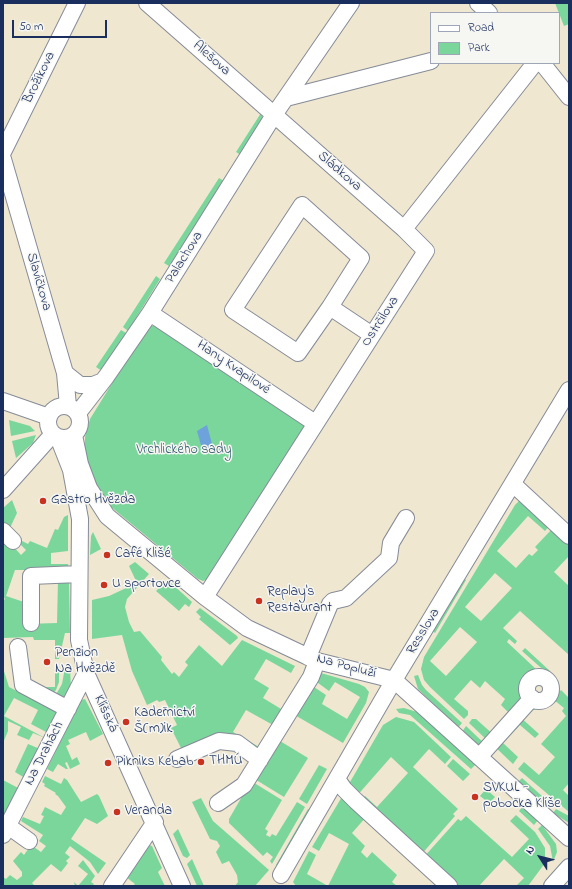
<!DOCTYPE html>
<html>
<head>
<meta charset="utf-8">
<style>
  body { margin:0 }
  #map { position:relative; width:572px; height:889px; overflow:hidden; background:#efe7d0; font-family:"Indie Flower",sans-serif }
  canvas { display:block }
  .frame { position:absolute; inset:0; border:4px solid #1b2f5e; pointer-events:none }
  .legend { position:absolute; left:430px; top:12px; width:130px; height:52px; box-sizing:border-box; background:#f6f6f2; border:1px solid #9ea6b7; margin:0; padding:5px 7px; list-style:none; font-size:12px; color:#1b2f5e }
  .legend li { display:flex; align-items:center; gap:8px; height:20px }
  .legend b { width:20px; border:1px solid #9ea6b7 }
  .north { position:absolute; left:520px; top:837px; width:40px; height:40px; -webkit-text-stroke:3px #f6f6f2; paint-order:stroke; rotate:306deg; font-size:11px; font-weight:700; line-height:16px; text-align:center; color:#1b2f5e }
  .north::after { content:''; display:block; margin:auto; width:14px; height:18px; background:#1b2f5e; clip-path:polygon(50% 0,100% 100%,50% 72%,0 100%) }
  .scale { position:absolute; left:12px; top:20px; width:95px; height:18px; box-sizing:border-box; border:2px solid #1b2f5e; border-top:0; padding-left:5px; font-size:12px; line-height:14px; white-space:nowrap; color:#1b2f5e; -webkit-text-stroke:3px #f6f6f2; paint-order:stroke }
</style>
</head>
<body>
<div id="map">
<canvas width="572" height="889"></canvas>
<div class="frame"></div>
<ul class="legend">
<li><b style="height:5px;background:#fff"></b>Road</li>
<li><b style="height:11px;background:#7bd69c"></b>Park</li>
</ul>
<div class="north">N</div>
<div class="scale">50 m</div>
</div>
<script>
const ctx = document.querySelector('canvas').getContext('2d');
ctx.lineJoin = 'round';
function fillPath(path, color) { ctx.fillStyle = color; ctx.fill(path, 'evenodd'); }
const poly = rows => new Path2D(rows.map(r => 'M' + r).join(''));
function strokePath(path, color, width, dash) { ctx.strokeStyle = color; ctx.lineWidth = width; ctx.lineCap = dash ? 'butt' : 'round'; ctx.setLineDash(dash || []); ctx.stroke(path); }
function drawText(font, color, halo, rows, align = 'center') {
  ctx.font = font + ' "Indie Flower",sans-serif'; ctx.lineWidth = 3; ctx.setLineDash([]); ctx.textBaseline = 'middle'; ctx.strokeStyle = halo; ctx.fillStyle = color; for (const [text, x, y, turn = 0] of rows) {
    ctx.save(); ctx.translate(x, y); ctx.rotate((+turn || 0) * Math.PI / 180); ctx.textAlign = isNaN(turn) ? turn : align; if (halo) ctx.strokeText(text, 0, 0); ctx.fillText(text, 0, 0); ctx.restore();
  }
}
const green = poly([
  [555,3,569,3,569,24,564,26],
  [261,113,263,120,241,155,236,152],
  [219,178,224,181,169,266,164,263],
  [156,276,160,279,128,331,123,327],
  [151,326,159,326,307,427,211,578,203,581,198,579,104,501,85,460,85,437,90,419,145,330],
  [121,330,126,333,102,371,96,367],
  [9,420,30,426,35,431,11,436],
  [36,435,33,443,16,458,12,441],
  [12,500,17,513,9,530,3,526,3,508],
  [519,501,524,501,550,525,545,531,528,516,497,551,516,568,529,554,532,556,538,550,535,547,552,529,569,544,569,556,554,572,569,586,569,655,520,611,503,628,517,641,515,644,509,639,507,642,537,670,526,682,524,689,525,701,497,734,492,730,508,712,501,705,505,699,485,681,480,688,471,680,454,699,468,711,468,715,464,719,430,687,424,680,421,669,424,657,515,505],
  [495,573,512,588,481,621,465,607],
  [460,627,477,642,446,676,430,661],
  [68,515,68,551,51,553,51,564,68,564,69,570,15,570,6,596,27,603,26,624,57,623,58,580,69,579,70,633,65,633,59,659,55,659,55,640,34,640,33,637,3,638,3,601,5,599,3,596,3,535,21,555,26,550,18,542,20,540,28,544,30,541,47,548,55,529,58,530,64,517],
  [93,532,101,549,90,555,91,536],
  [135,562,149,574,127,599,125,607,129,622,134,632,140,631,162,657,161,660,172,674,174,672,179,677,188,665,185,662,199,645,222,666,242,640,295,666,291,673,266,659,254,679,269,688,263,698,286,712,273,725,246,710,233,732,259,747,256,751,242,742,182,750,171,728,177,725,165,700,159,702,157,700,147,705,132,671,122,635,92,639,92,600,109,596,137,583,129,566],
  [463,577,466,580,435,633,431,630],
  [166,582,171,583,192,602,189,607,185,604,179,611,156,591,162,585],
  [200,608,237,636,238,638,230,645,199,619,201,617,196,612],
  [525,648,550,671,548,674,522,651],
  [3,668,9,687,58,712,48,733,31,724,38,710,14,698,4,716,45,738,33,733,29,740,17,735,21,727,8,721,8,731,3,743],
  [65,668,70,668,71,688,68,695,60,699,54,698,62,684],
  [59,670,59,682,56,690,51,696,35,687,55,687,55,671],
  [321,673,359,684,365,687,369,692,366,703,343,743,293,714,311,685,326,695,322,704,347,719,360,697,335,682,329,691,314,680],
  [418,675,422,685,426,690,462,723,458,728,418,689,414,676],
  [561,690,569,698,569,783,563,790,569,796,569,812,518,769,524,762,539,775,555,757,541,744,566,716,562,711,564,708,554,700,549,706,526,712,532,708,548,704],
  [85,699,103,734,90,741,86,732,68,740,70,744,66,746,72,760,77,757,80,764,70,769,67,762,65,763,68,769,66,769,58,764,53,772,47,769,81,700],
  [404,708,417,712,476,764,471,769,410,715,399,713,396,709],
  [519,716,539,734,535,738,520,725,503,743,518,757,513,764,493,745],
  [396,717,414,722,451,757,445,764,429,749,413,767,458,809,453,814,455,816,420,856,360,802,365,796,377,807,408,773,391,757,355,798,346,789,383,725],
  [472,719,476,719,495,736,489,742,469,723],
  [466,726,486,745,479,748,462,732],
  [280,741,308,758,284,797,253,778],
  [28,744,40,749,25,778,15,772],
  [453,759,470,774,463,781,447,766],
  [319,765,327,769,307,804,299,799],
  [45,776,61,784,64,778,67,780,81,802,97,794,99,796,108,816,97,824,85,818,71,839,106,863,98,874,90,862,70,846,65,853,70,857,66,861,68,863,61,872,51,864,32,883,35,886,3,886,3,877,6,879,10,875,17,880,22,876,22,872,13,861,21,852,24,855,31,845,41,852,46,846,39,841,43,835,21,821,23,817,40,824,44,816,41,815,45,807,61,815,66,807,58,796,55,794,56,793,44,786,45,784,42,782],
  [522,778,552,805,548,809,518,782],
  [3,780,20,789,3,821],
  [251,781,282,800,265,829,268,831,266,835,270,837,272,834,276,836,297,802,305,807,272,864,270,861,273,857,267,852,263,856,229,823,229,819],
  [486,789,495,797,489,803,480,796],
  [343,795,367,816,352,833,365,846,361,852,367,858,372,852,397,875,392,882,397,886,296,886,293,882,309,851,316,855,307,874,328,886,349,844,329,833,319,851,312,847],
  [201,798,213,821,269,870,255,886,235,886,238,882,237,875,229,861,222,864,216,852,220,846,217,841,210,839,192,802],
  [523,806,538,820,534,825,519,811],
  [308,809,312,812,280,866,276,865],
  [556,809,569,816,569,823,553,813],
  [516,815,535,832,545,848,545,863,528,886,516,886,524,878,504,859,479,886,453,886,423,858,458,819,461,821,466,816,512,857,529,839,510,821],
  [542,825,556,844,557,852,553,862,550,846,538,829],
  [178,829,190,855,187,858,183,856,173,834],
  [149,845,152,846,162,868,158,872,165,886,133,886,135,884,126,877,146,847],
  [192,859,204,886,197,886,187,864],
  [83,860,95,876,91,882,94,884,92,886,75,886,74,882,78,886,88,874,78,866]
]);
const water = poly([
  [207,425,213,448,202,449,197,431]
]);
const minor = poly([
  [147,3,404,229,426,251,205,597],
  [478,3,489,13],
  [542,63,569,97],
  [286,98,431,61],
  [3,152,77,3],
  [3,159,65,373,68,406],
  [404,229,535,63],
  [330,307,298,353,233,310,302,205,361,258,330,307,372,335],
  [150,313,315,423],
  [65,373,80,385,93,385,103,381],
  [3,401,49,417],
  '48 422a16 16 0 1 1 32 0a16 16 0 1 1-32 0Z',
  [78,413,106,377,150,313,274,115,351,3],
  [74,435,80,464,89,488,107,516,205,597,247,628,317,661,394,680,569,838],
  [58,437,71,470,80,519,79,640,86,673,182,886],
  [513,484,569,536],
  [3,490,53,434],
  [3,531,13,541],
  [31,623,31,576,79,574],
  [18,647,23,685,68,709],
  [308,657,330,604,333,601,346,598,389,558,391,543,406,518],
  '527 689a12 12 0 1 1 24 0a12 12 0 1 1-24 0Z',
  [479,757,532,698],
  [177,759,219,741,237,743,260,760],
  [337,779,344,789,356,801,449,886],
  [218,803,244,785,311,677,317,661],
  [8,826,29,841],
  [3,835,86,673],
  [281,875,394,680,569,390],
  [112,886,155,822],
  [552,886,569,867]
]);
const markers = [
  [43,501,4,"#c8321e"],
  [107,555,4,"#c8321e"],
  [104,585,4,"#c8321e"],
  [259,601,4,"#c8321e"],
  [47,662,4,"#c8321e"],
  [126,722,4,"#c8321e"],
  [201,762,4,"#c8321e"],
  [108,763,4,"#c8321e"],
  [475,797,4,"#c8321e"],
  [117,812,4,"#c8321e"]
];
const streetNames = [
  ["Alešova",211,59,41],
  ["Brožíkova",40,78,-64],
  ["Sládkova",339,172,41],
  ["Palachova",185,258,-58],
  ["Slavíčkova",38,282,74],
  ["Ostrčilova",381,322,-57],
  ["Hany Kvapilové",233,368,34],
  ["Resslova",424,632,-59],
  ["Na Popluží",346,667,15],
  ["Klíšská",105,714,65],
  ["Na Drahách",45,754,-63]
];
const parkNames = [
  ["Vrchlického sady",184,451]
];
const poiNames = [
  ["Gastro Hvězda",51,501],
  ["Café Klišé",115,555],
  ["U sportovce",112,585],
  ["Replay's",267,593],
  ["Restaurant",267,609],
  ["Penzion",55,654],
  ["Na Hvězdě",55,670],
  ["Kadeřnictví",134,714],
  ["Š(m)ik",134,730],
  ["THMÚ",209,762],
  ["Pikniks Kebab",116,763],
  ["SVKUL -",483,789],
  ["pobočka Klíše",483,805],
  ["Veranda",125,812]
];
fillPath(green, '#7bd69c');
fillPath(water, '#6ea2da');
strokePath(minor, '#858b97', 18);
strokePath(minor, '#fff', 16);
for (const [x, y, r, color] of markers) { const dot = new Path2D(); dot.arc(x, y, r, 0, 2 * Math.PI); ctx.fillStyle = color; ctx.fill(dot); strokePath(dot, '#f6f6f2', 1.5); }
drawText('14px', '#1b2f5e', '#f6f6f2', streetNames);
drawText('14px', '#33596e', '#f6f6f2', parkNames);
drawText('14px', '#1b2f5e', '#f6f6f2', poiNames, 'left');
</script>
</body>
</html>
